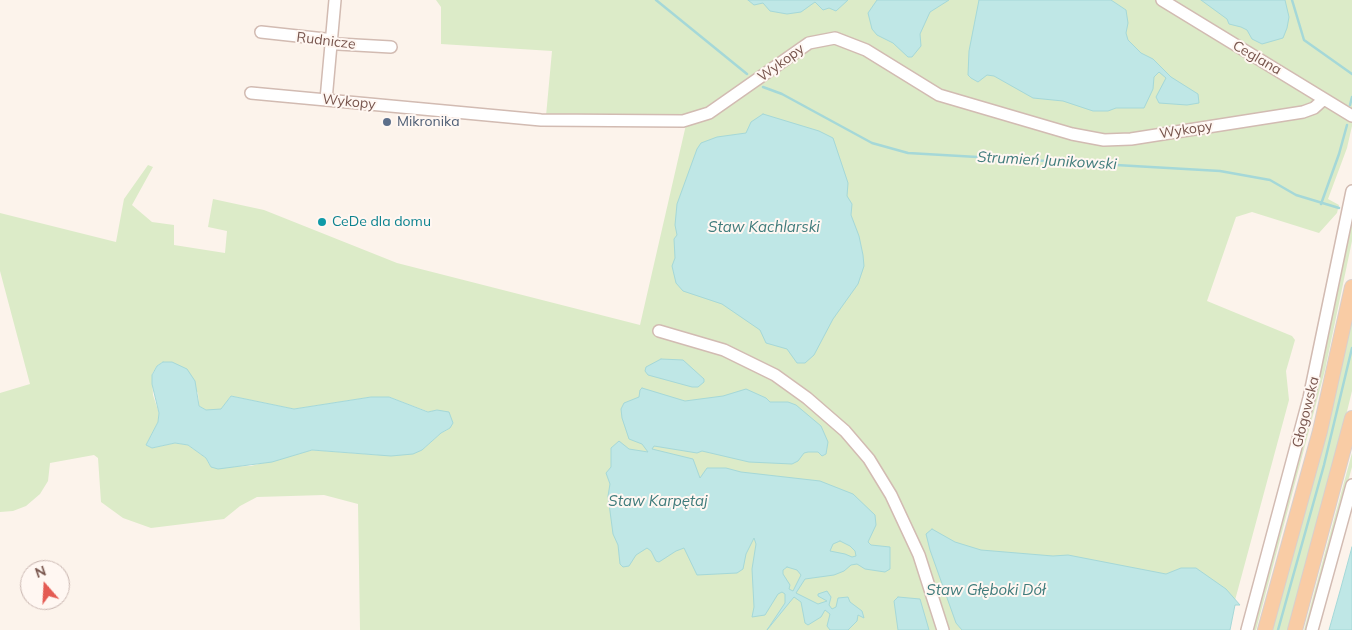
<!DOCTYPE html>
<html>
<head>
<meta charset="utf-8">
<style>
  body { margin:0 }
  #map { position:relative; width:1352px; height:630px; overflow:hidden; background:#fcf3eb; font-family:Mulish,sans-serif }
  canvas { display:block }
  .north { position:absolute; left:20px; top:560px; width:50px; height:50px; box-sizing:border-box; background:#fff7f2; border:1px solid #c9b6b0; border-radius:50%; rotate:341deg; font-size:14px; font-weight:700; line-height:20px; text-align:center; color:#78554d }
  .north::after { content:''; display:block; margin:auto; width:18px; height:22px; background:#e45b53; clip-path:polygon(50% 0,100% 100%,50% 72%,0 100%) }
</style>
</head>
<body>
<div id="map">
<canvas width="1352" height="630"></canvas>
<div class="north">N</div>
</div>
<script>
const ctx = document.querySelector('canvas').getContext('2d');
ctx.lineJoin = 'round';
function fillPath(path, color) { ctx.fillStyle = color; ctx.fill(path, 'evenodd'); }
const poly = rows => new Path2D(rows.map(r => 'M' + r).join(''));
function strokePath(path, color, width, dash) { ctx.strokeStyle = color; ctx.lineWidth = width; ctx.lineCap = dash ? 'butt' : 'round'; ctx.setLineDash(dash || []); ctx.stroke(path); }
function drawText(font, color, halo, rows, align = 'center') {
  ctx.font = font + ' Mulish,sans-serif'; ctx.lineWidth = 4; ctx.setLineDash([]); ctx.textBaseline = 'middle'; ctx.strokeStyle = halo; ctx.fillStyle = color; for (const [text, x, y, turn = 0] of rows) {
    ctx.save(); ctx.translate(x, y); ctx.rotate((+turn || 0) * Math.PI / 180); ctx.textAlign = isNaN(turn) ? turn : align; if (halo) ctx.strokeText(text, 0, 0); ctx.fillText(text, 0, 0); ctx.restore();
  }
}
const green = poly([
  [436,0,1352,0,1352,126,1347,148,1328,199,1339,205,1337,213,1319,233,1252,212,1236,217,1207,301,1292,336,1295,340,1286,371,1289,400,1227,630,360,630,358,504,324,495,257,497,240,506,224,519,151,528,123,518,101,502,98,458,94,455,50,463,48,481,40,494,26,506,13,511,0,512,0,393,30,384,0,271,0,213,116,242,124,199,148,165,153,167,132,205,152,222,174,225,174,245,225,253,227,231,208,227,213,199,264,210,397,263,640,325,688,116,546,116,552,51,441,44,441,7],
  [163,362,172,362,198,393,199,406,206,410,221,410,231,396,294,409,371,397,389,397,429,412,437,410,450,428,441,433,422,450,376,455,312,450,251,466,211,467,206,458,188,445,175,443,152,448,146,445,158,422,159,413,153,395,152,374,157,366],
  [1352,219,1352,241,1325,370,1256,630,1252,630,1304,440],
  [1352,317,1352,391,1341,436,1288,630,1272,630],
  [1352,453,1352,467,1307,630,1304,630]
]);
const water = poly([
  [748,0,848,0,836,11,829,8,823,10,815,2,801,12,787,14,770,11,763,3,754,5,748,0],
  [877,0,949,0,930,12,920,34,921,46,912,57,908,57,893,43,877,35,872,29,868,13,877,0],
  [979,0,1111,0,1126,10,1128,23,1126,33,1128,40,1141,53,1153,59,1171,77,1198,94,1199,103,1187,105,1159,103,1156,97,1166,78,1159,72,1154,77,1153,89,1144,108,1116,108,1108,111,1093,111,1063,101,1033,98,994,76,987,75,978,82,971,78,968,75,969,51,979,0],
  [1201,0,1285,0,1289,17,1287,28,1283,38,1262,44,1252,39,1247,30,1241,27,1229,24,1227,19,1201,0],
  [763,114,819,131,833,138,848,183,847,196,852,204,851,215,859,236,863,255,864,266,858,284,833,319,814,355,805,363,797,363,787,349,766,343,760,330,722,304,683,291,676,283,672,266,675,258,674,239,677,235,675,225,677,204,697,149,701,143,717,137,746,133,751,122,763,114],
  [661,359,683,360,704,379,704,382,698,387,692,387,648,375,645,371,646,367,661,359],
  [163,362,172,362,187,369,195,381,199,406,206,410,221,409,231,396,294,409,371,397,389,397,428,412,437,410,449,412,453,423,450,428,441,433,422,450,413,454,391,456,312,450,272,462,218,469,211,467,206,458,188,445,175,443,152,448,146,445,158,422,159,413,152,384,152,375,157,366,163,362],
  [642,388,685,401,723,396,746,389,766,398,770,402,788,402,796,405,821,426,828,442,826,454,822,456,818,452,808,452,804,453,798,461,792,464,749,462,702,451,697,453,654,446,652,449,693,459,700,478,707,468,726,468,741,472,820,481,853,494,875,515,876,525,868,542,871,545,890,547,890,569,885,572,865,569,857,564,851,565,844,571,834,575,805,579,796,593,818,604,827,601,818,596,818,594,827,591,831,597,829,605,832,609,836,607,838,598,848,597,850,602,862,611,864,618,858,615,857,621,848,630,830,630,827,626,830,614,825,610,821,617,808,625,805,623,801,602,794,597,767,630,785,603,785,594,782,592,778,594,765,615,752,617,754,607,752,569,756,544,754,538,746,554,743,569,737,573,697,575,684,548,676,551,659,562,656,561,651,551,647,548,636,555,629,566,623,567,620,564,618,545,613,534,608,496,610,484,606,473,611,467,611,448,619,441,629,449,648,452,642,444,629,439,622,418,621,409,624,403,639,397,640,390,642,388],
  [840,541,850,546,855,551,856,556,852,557,845,554,830,551,833,544,840,541],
  [787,567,797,570,801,575,793,591,789,589,790,585,783,574,783,570,787,567],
  [932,529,955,542,981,550,1053,556,1068,555,1166,574,1181,568,1196,568,1226,589,1240,605,1235,605,1230,630,962,630,956,623,930,550,926,534,932,529],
  [1352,547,1352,630,1329,630,1340,591,1352,547],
  [898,597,920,599,929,630,898,630,894,601,898,597]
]);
const stream = poly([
  [656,0,747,74],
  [1292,0,1304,40,1352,74],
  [763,87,782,94,872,143,908,153,1220,171,1270,180,1296,195,1339,208],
  [1350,105,1352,97],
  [1321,204,1339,154,1347,125],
  [1278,630,1324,465,1352,348]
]);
const minor = poly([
  [1162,0,1352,116],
  [261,32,325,39,338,44,391,47],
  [251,93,541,120,683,121,709,113,809,43,835,38,866,50,939,95,1072,134,1104,140,1131,139,1303,112,1314,108,1324,99],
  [326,100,335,0],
  [659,331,724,350,775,375,807,398,845,431,869,459,891,495,919,555,943,630],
  [1247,630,1309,398,1352,191],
  [1312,630,1352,485]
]);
const major = poly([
  [1265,630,1320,431,1352,287],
  [1295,630,1352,418]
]);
const markers = [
  [387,122,5,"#5c6f8a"],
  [322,222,5,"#0f9aa8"]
];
const streetNames = [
  ["Rudnicze",326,41,7],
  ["Ceglana",1257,58,30],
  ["Wykopy",781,63,-36],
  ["Wykopy",349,102,6],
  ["Wykopy",1186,130,-9],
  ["Głogowska",1306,412,-76]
];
const serviceNames = [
  ["Mikronika",397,122]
];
const cultureNames = [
  ["CeDe dla domu",332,222]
];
const waterNames = [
  ["Strumień Junikowski",1047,161,3],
  ["Staw Kachlarski",764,227],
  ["Staw Karpętaj",658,501],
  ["Staw Głęboki Dół",986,590]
];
fillPath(green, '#dcebc8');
fillPath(water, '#bfe7e6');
strokePath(water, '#a5d8d8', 1);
strokePath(stream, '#a5d8d8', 2.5);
strokePath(minor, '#d2bbb2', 14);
strokePath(major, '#d9cfcd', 16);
strokePath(minor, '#fff', 11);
strokePath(major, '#f9cca5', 14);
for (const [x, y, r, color] of markers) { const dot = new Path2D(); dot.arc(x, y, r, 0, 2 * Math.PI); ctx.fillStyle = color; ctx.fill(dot); strokePath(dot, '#fff7f2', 2); }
drawText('14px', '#78554d', '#fff7f2', streetNames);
drawText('14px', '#4e5e75', '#fff7f2', serviceNames, 'left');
drawText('14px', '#0d838f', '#fff7f2', cultureNames, 'left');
drawText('italic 15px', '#407c7c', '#fff7f2', waterNames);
</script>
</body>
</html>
